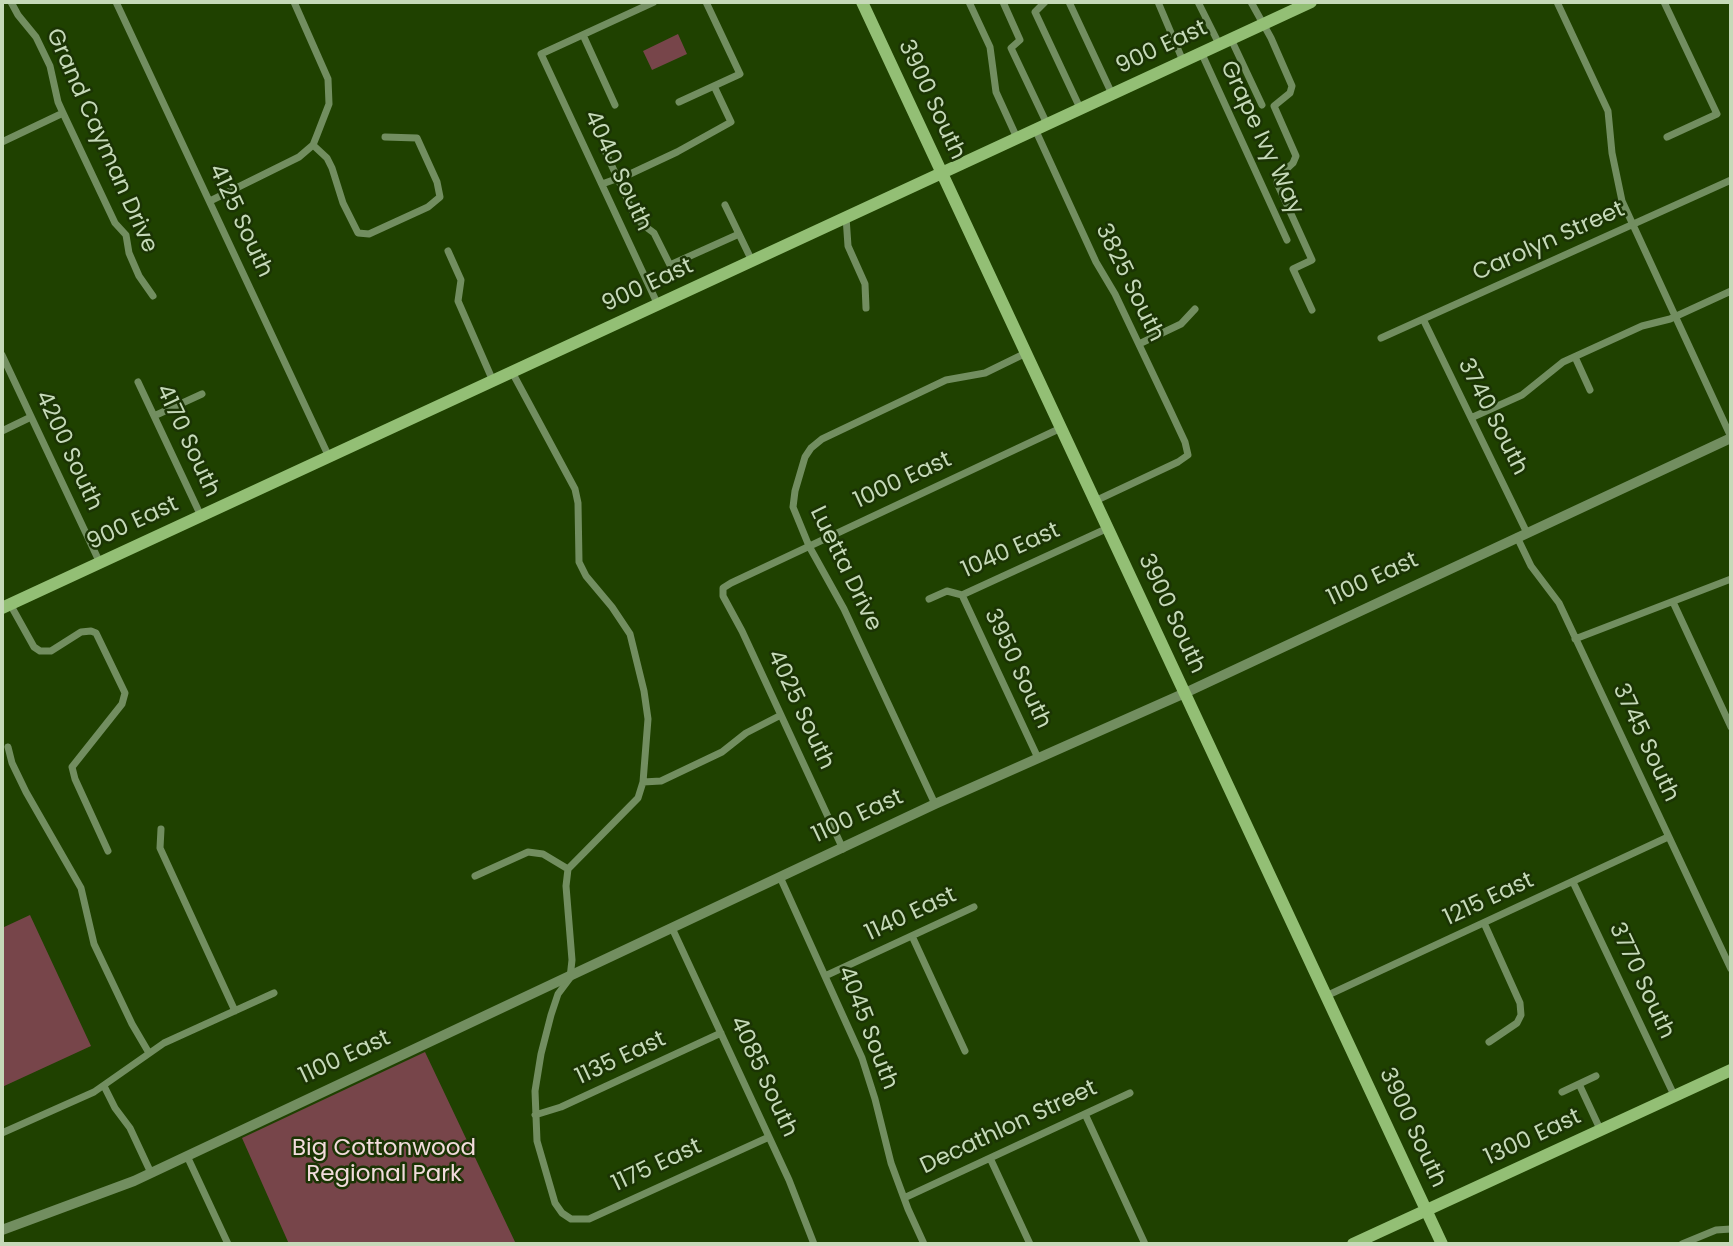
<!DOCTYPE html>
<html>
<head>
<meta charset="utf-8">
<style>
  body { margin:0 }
  #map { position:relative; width:1733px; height:1246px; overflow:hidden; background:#1f4100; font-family:Poppins,sans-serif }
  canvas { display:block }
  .frame { position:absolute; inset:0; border:4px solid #c5d9b8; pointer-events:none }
</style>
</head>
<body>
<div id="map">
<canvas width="1733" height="1246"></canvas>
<div class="frame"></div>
</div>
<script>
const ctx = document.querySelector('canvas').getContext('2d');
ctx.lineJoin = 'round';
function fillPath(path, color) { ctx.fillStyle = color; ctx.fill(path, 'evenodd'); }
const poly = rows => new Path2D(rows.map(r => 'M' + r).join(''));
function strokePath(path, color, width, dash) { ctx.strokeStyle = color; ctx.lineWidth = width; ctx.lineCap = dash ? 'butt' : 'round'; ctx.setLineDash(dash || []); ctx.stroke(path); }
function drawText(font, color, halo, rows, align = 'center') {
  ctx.font = font + ' Poppins,sans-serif'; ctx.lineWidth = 5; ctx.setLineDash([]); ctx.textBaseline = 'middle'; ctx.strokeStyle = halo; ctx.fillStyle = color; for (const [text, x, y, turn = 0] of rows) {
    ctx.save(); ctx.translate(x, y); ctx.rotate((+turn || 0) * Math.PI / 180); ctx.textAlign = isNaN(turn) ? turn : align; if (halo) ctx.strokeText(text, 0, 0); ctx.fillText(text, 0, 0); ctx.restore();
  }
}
const green = poly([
  [678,34,687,54,652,70,643,51],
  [30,915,91,1046,2,1087,2,928],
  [425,1052,516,1244,289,1244,242,1138]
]);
const minor = poly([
  [11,2,18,15,36,37,50,66,58,102,63,113,115,223,126,235,129,253,139,276,153,296],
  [116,2,329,457],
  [654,2,541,54,658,305],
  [969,2,990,47,996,92,1017,138],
  [1003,2,1020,40,1011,48,1047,124],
  [1045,2,1035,12,1080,108],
  [1069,2,1112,94],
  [1158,2,1183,61],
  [1198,2,1219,44],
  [1251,2,1271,38,1292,86,1290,93,1274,106,1296,156,1293,163,1278,177,1277,183,1312,260,1293,269,1312,310],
  [1557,2,1608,111,1612,153,1622,201,1731,437],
  [1664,2,1717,114,1667,137],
  [583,35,615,105],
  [1231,39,1262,105],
  [1201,52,1287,240],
  [679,102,740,74,706,2],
  [1035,129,1096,262,1115,294,1171,412,1185,442,1188,455,1178,462,1095,501],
  [2,142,63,113],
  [313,145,327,158,332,168,343,203,358,233,369,234,428,207,440,197,437,182,417,138,385,137],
  [605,151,635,216,642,224,654,233,670,265,739,234],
  [602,184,630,174,677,152,731,122,714,86],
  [210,201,299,157,313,145,317,135,329,104,328,79,294,2],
  [725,205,752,261],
  [846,217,848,246,865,284,866,308],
  [448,251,461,280,458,301,493,381],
  [1423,319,1527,533],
  [1381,338,1731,180],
  [1139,344,1181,324,1195,309],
  [2,355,100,563],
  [1575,357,1590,390],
  [512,372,575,489,578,503,579,562,586,576,612,607,630,634,644,691,648,719,643,782,638,798,568,869,566,886,572,960,570,978,558,994,551,1015,541,1054,535,1091,537,1141,555,1203,562,1213,571,1219,589,1219,769,1137],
  [138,382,201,516],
  [154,416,202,394],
  [1473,417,1522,395,1563,362,1642,326,1670,319,1731,291],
  [2,431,31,417],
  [1517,537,1531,566,1559,603,1731,969],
  [962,595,1038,758],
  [929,599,947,591,962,595,1108,528],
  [1673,602,1731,727],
  [10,604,34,647,40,651,51,651,81,632,91,631,96,633,125,693,122,704,72,767,75,779,108,851],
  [1575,639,1731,579],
  [8,747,12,763,26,792,81,888,94,944,132,1024,149,1053],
  [643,782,661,781,722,752,746,733,781,715],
  [935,804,844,609,809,546,793,507,795,491,805,457,811,448,822,439,946,380,985,373,1026,353],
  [161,829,160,848,235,1011],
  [843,849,742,631,723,596,723,588,731,583,1061,428],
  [475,876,528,852,543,854,568,869],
  [780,877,862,1058,875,1099,891,1163,908,1209,924,1244],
  [1573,882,1674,1095],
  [1484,923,1520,1003,1521,1015,1517,1023,1489,1042],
  [672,928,789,1180,814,1244],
  [912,936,965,1051],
  [825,976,974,907],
  [1326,996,1668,837],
  [1579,1084,1600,1129],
  [104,1086,115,1108,130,1128,151,1173],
  [1562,1092,1596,1076],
  [1085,1114,1145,1244],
  [535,1115,561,1107,721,1033],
  [2,1133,94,1092,164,1043,274,993],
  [187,1156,228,1244],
  [990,1158,1030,1244],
  [904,1198,1130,1093],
  [1682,1244,1716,1230,1731,1229]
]);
const tertiary = poly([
  [2,1230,134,1181,935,804,1185,693,1731,438]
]);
const secondary = poly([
  [862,2,1442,1244],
  [2,608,1311,2],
  [1353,1244,1731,1070]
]);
const streetNames = [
  ["900 East",1162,48,-25],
  ["3900 South",931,100,65],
  ["Grape Ivy Way",1261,138,65],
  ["Grand Cayman Drive",101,141,66],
  ["4040 South",617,171,65],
  ["4125 South",240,221,65],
  ["Carolyn Street",1549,242,-24],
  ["3825 South",1129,283,64],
  ["900 East",648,286,-25],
  ["3740 South",1492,417,63],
  ["4170 South",187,441,65],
  ["4200 South",68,451,65],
  ["1000 East",903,481,-25],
  ["900 East",133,524,-25],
  ["1040 East",1011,551,-24],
  ["Luetta Drive",845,569,64],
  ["1100 East",1373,580,-25],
  ["3900 South",1171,614,65],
  ["3950 South",1017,669,65],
  ["4025 South",800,710,65],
  ["3745 South",1645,743,65],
  ["1100 East",858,817,-25],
  ["1215 East",1489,900,-25],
  ["1140 East",911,915,-25],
  ["3770 South",1641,981,65],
  ["4045 South",867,1028,69],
  ["1100 East",345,1058,-25],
  ["1135 East",621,1059,-25],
  ["4085 South",763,1077,65],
  ["Decathlon Street",1009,1128,-25],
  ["3900 South",1412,1128,65],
  ["1300 East",1533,1138,-25],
  ["1175 East",657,1166,-25]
];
const parkNames = [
  ["Big Cottonwood",384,1149],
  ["Regional Park",384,1175]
];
fillPath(green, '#77454a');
strokePath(minor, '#728e60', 7);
strokePath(tertiary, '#728e60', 10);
strokePath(secondary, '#93bf75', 12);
drawText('23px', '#c5d9b8', '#1b3404', streetNames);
drawText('23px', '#f2dbdc', '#1b3404', parkNames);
</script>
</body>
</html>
